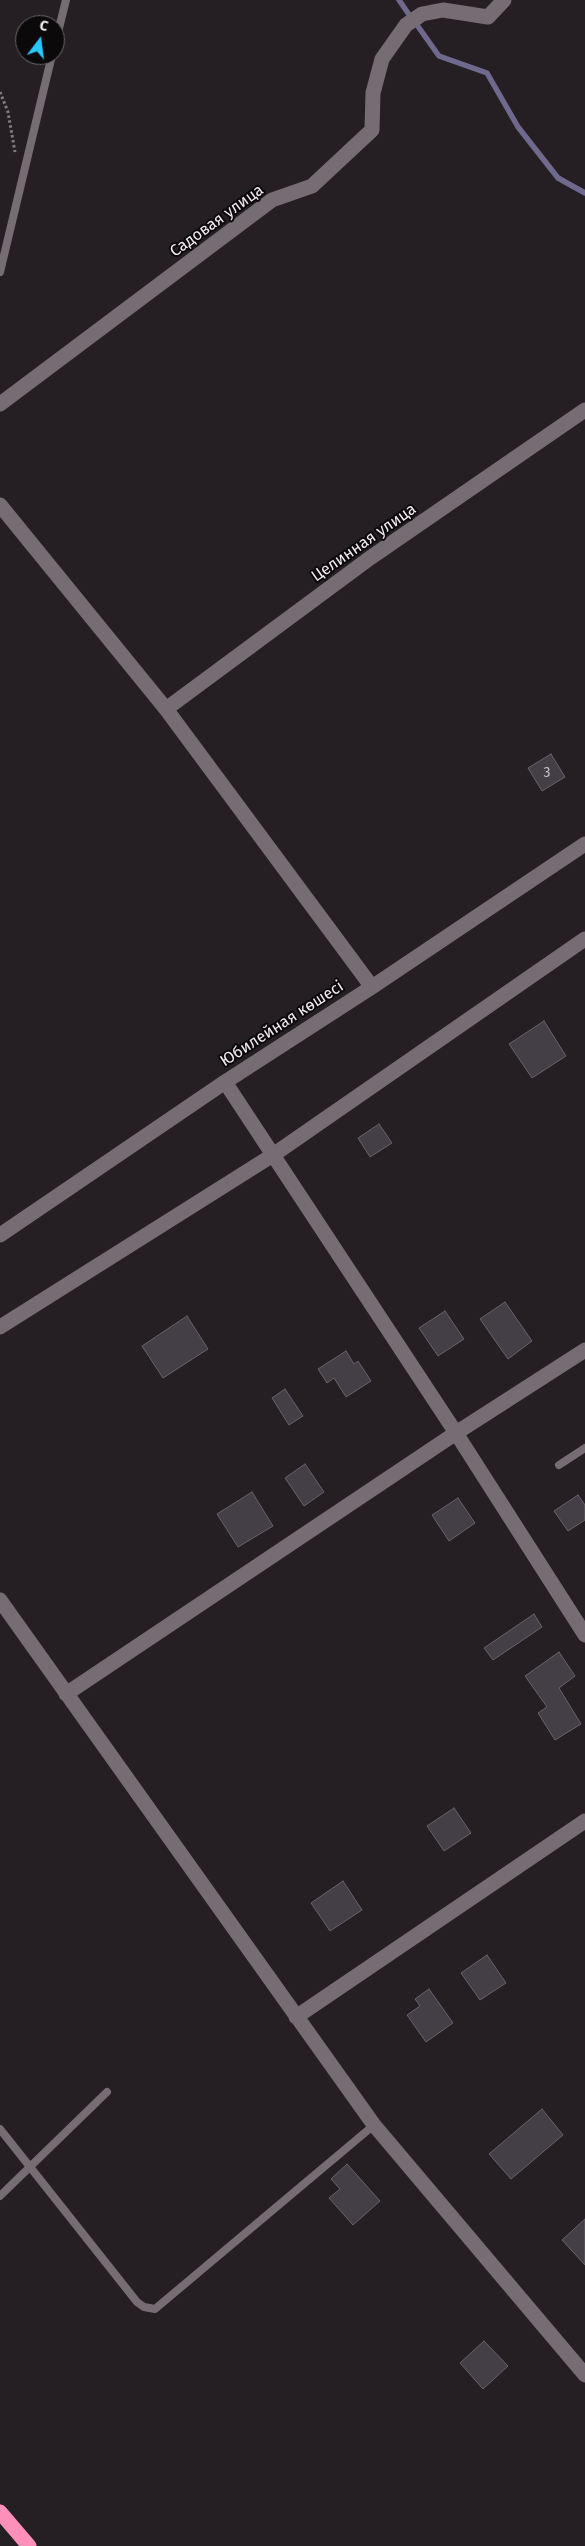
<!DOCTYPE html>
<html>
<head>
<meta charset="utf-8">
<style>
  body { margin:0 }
  #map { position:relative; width:585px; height:2546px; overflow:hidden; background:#251e23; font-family:"Fira Sans",sans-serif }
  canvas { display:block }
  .north { position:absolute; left:15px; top:15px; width:50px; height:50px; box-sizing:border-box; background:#0c090b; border:1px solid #686467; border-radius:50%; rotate:15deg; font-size:14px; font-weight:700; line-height:20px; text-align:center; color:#f1ecf0 }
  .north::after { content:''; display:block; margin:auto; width:18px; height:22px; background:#27c8fe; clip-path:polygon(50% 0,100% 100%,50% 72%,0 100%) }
</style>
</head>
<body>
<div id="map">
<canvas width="585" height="2546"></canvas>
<div class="north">С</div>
</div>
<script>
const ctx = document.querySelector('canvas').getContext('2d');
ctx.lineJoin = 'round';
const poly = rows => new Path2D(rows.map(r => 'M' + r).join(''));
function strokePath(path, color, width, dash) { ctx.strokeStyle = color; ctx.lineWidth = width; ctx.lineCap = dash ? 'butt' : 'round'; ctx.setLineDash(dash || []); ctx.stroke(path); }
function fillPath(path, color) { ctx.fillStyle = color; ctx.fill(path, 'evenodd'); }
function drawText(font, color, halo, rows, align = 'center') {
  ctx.font = font + ' "Fira Sans",sans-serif'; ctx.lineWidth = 4; ctx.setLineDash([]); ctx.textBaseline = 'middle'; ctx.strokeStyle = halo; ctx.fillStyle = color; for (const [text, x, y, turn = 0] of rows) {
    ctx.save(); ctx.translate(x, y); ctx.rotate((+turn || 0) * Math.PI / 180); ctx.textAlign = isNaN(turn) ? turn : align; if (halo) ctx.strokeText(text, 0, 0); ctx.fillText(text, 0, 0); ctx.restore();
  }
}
const stream = poly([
  [399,0,410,16],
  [417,25,439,56,487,73,518,127,558,178,585,193]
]);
const building = poly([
  [551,754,565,777,542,791,528,768,551,754],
  [544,1021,566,1056,532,1078,509,1044,544,1021],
  [379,1124,392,1143,370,1157,358,1138,379,1124],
  [505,1302,532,1341,508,1359,480,1319,505,1302],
  [445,1311,464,1339,438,1356,419,1328,445,1311],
  [187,1316,208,1349,163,1378,142,1346,187,1316],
  [346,1351,354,1364,358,1361,371,1381,346,1397,334,1378,327,1383,318,1369,346,1351],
  [285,1389,303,1416,289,1425,272,1398,285,1389],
  [305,1464,324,1492,304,1506,285,1478,305,1464],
  [252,1492,273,1526,238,1547,217,1514,252,1492],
  [578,1495,585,1505,585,1520,568,1531,554,1511,578,1495],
  [458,1498,475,1523,449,1541,432,1515,458,1498],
  [534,1614,542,1627,493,1660,484,1648,534,1614],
  [559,1652,575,1676,559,1688,581,1724,555,1740,538,1713,547,1707,525,1676,559,1652],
  [454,1808,471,1833,444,1851,427,1826,454,1808],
  [343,1881,362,1910,330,1931,311,1903,343,1881],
  [487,1955,506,1983,480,2000,461,1973,487,1955],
  [429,1989,453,2023,426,2042,407,2015,420,2006,415,1999,429,1989],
  [542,2109,563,2135,511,2179,489,2154,542,2109],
  [347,2164,380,2201,353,2225,329,2198,340,2189,331,2179,347,2164],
  [585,2219,585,2265,562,2240,585,2219],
  [484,2341,508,2366,483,2389,460,2363,484,2341]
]);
const path = poly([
  [0,92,8,112,15,152]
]);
const lane = poly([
  [55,44,66,0],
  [0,272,52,55],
  [559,1465,585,1448],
  [0,2129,137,2302,144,2307,155,2309,374,2125],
  [0,2196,107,2092]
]);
const street = poly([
  [0,404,272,200,312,186,372,130,373,93,382,59,406,25,422,14,443,10,488,17,504,0],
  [0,505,166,709,372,987],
  [166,709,370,558,585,410],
  [225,1082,456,1433,585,1635],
  [0,1235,225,1082,372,987,585,844],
  [0,1327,273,1155,585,939],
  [0,1600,374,2125,585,2375],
  [66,1694,456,1433,585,1350],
  [296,2017,585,1821]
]);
const highway = poly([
  [0,2512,29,2546]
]);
const numberNames = [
  ["3",547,773]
];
const streetNames = [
  ["Садовая улица",217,221,-36],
  ["Целинная улица",364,543,-35],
  ["Юбилейная көшесі",282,1024,-33]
];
strokePath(stream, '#6f698e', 5.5);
fillPath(building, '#443f47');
strokePath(building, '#68636b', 1);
strokePath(path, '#827c81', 3, [2.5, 2.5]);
strokePath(lane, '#756d73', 8);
strokePath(street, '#756d73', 15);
strokePath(highway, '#fd90ba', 15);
drawText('14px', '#c6c1c6', null, numberNames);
drawText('16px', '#f1ecf0', '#0c090b', streetNames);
</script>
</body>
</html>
